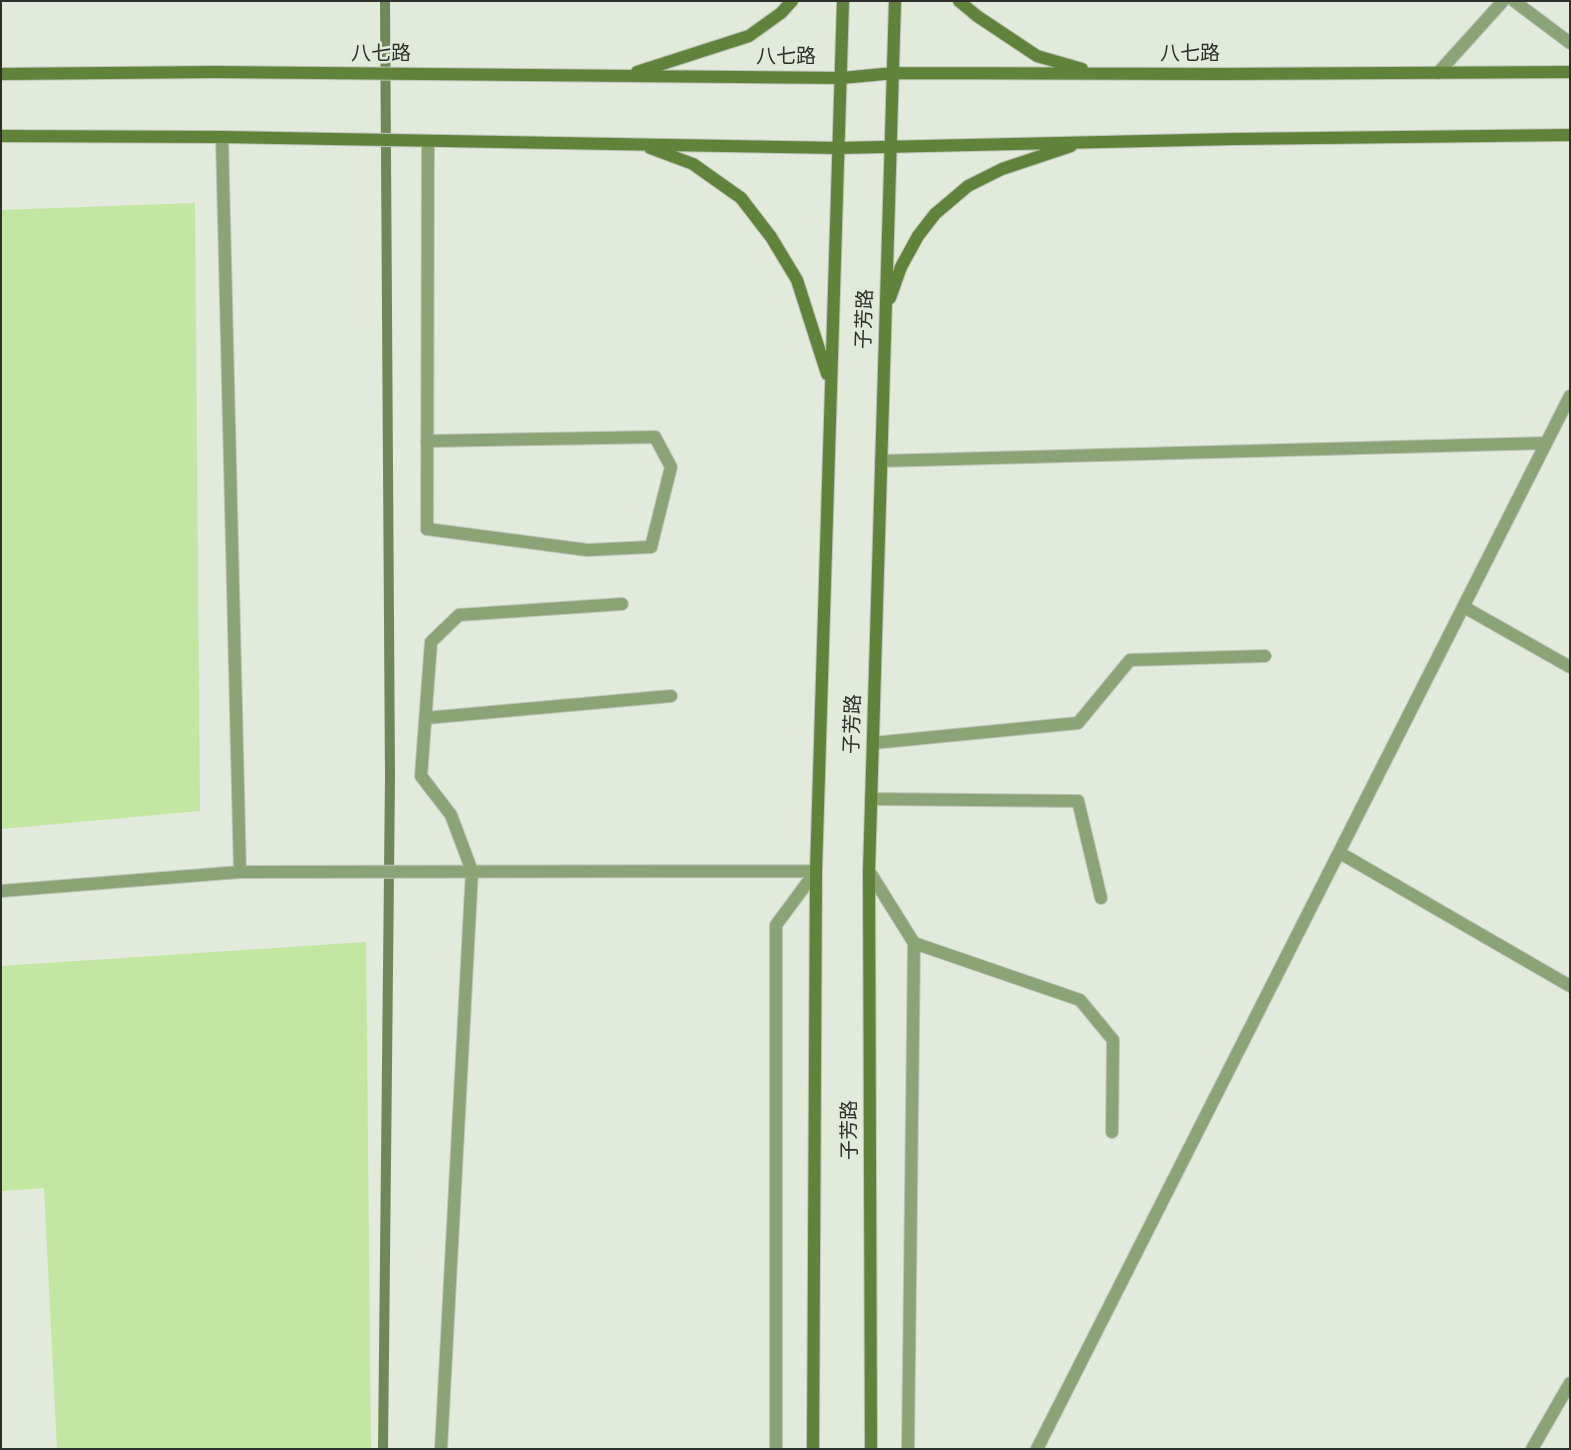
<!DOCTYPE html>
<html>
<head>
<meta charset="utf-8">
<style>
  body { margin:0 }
  #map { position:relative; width:1571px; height:1450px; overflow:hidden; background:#e1eadb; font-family:Jost,sans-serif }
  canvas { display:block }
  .frame { position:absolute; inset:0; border:2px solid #2d302b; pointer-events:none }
</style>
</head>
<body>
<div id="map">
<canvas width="1571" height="1450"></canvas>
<div class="frame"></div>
</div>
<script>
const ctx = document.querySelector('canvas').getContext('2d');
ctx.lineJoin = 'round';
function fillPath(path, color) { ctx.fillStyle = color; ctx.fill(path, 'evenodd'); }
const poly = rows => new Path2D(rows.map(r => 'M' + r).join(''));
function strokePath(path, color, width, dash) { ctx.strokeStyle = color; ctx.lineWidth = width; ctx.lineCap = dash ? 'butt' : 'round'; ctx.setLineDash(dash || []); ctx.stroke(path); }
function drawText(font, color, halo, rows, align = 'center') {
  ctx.font = font + ' Jost,"Noto Sans SC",sans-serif'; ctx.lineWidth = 5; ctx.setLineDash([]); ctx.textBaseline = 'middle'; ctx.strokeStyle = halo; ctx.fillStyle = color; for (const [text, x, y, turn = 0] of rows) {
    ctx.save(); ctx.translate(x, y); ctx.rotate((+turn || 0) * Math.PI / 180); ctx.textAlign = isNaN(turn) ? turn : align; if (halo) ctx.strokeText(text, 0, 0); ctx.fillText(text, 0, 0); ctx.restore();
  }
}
const green = poly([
  [195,203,200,811,1,829,1,210],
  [366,942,371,1449,57,1449,44,1188,1,1191,1,966]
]);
const stream = poly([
  [383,1449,390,777,385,1]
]);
const lane = poly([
  [427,529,587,550,651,547,671,467,655,437,427,441],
  [426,718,671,696],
  [873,743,1078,723,1130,660,1265,656],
  [871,799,1078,801,1101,898],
  [472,871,451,815,421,776,431,642,459,615,622,604],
  [914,943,1080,1000,1113,1040,1112,1132]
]);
const street = poly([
  [1514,1,1570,43],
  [1438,73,1503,1],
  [222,137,240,872],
  [881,461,1546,443],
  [427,529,428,141],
  [1464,607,1570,667],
  [1340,853,1570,986],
  [869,871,914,943,908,1449],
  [1,891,240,872,816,871],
  [441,1449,472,871],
  [776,1449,776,925,816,871],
  [1037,1449,1570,396],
  [1532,1449,1570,1383]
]);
const secondary = poly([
  [959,1,977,16,1037,56,1082,69],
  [637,72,749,36,781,13,792,1],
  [1,74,215,72,842,78,894,73,1219,74,1570,72],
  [1,136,222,137,838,148,1234,139,1570,135],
  [650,148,693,164,741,198,771,237,797,280,827,374],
  [890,298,901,267,918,236,935,214,968,186,1002,169,1071,146],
  [813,1449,816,871,843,1],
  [871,1449,869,871,895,1]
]);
const streetNames = [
  ["八七路",381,55],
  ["八七路",1190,55],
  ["八七路",786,58],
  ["子芳路",866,319,-88],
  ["子芳路",854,724,-88],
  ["子芳路",851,1130,-90]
];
fillPath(green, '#c2e7a2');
strokePath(stream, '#6e8857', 10);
strokePath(lane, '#bdc5b8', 14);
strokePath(street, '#bdc5b8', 14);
strokePath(secondary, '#bdc5b8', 14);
strokePath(lane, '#8ba475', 12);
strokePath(street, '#8ba475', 12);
strokePath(secondary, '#5f833b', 12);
drawText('20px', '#2d302b', '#e1eadb', streetNames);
</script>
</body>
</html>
